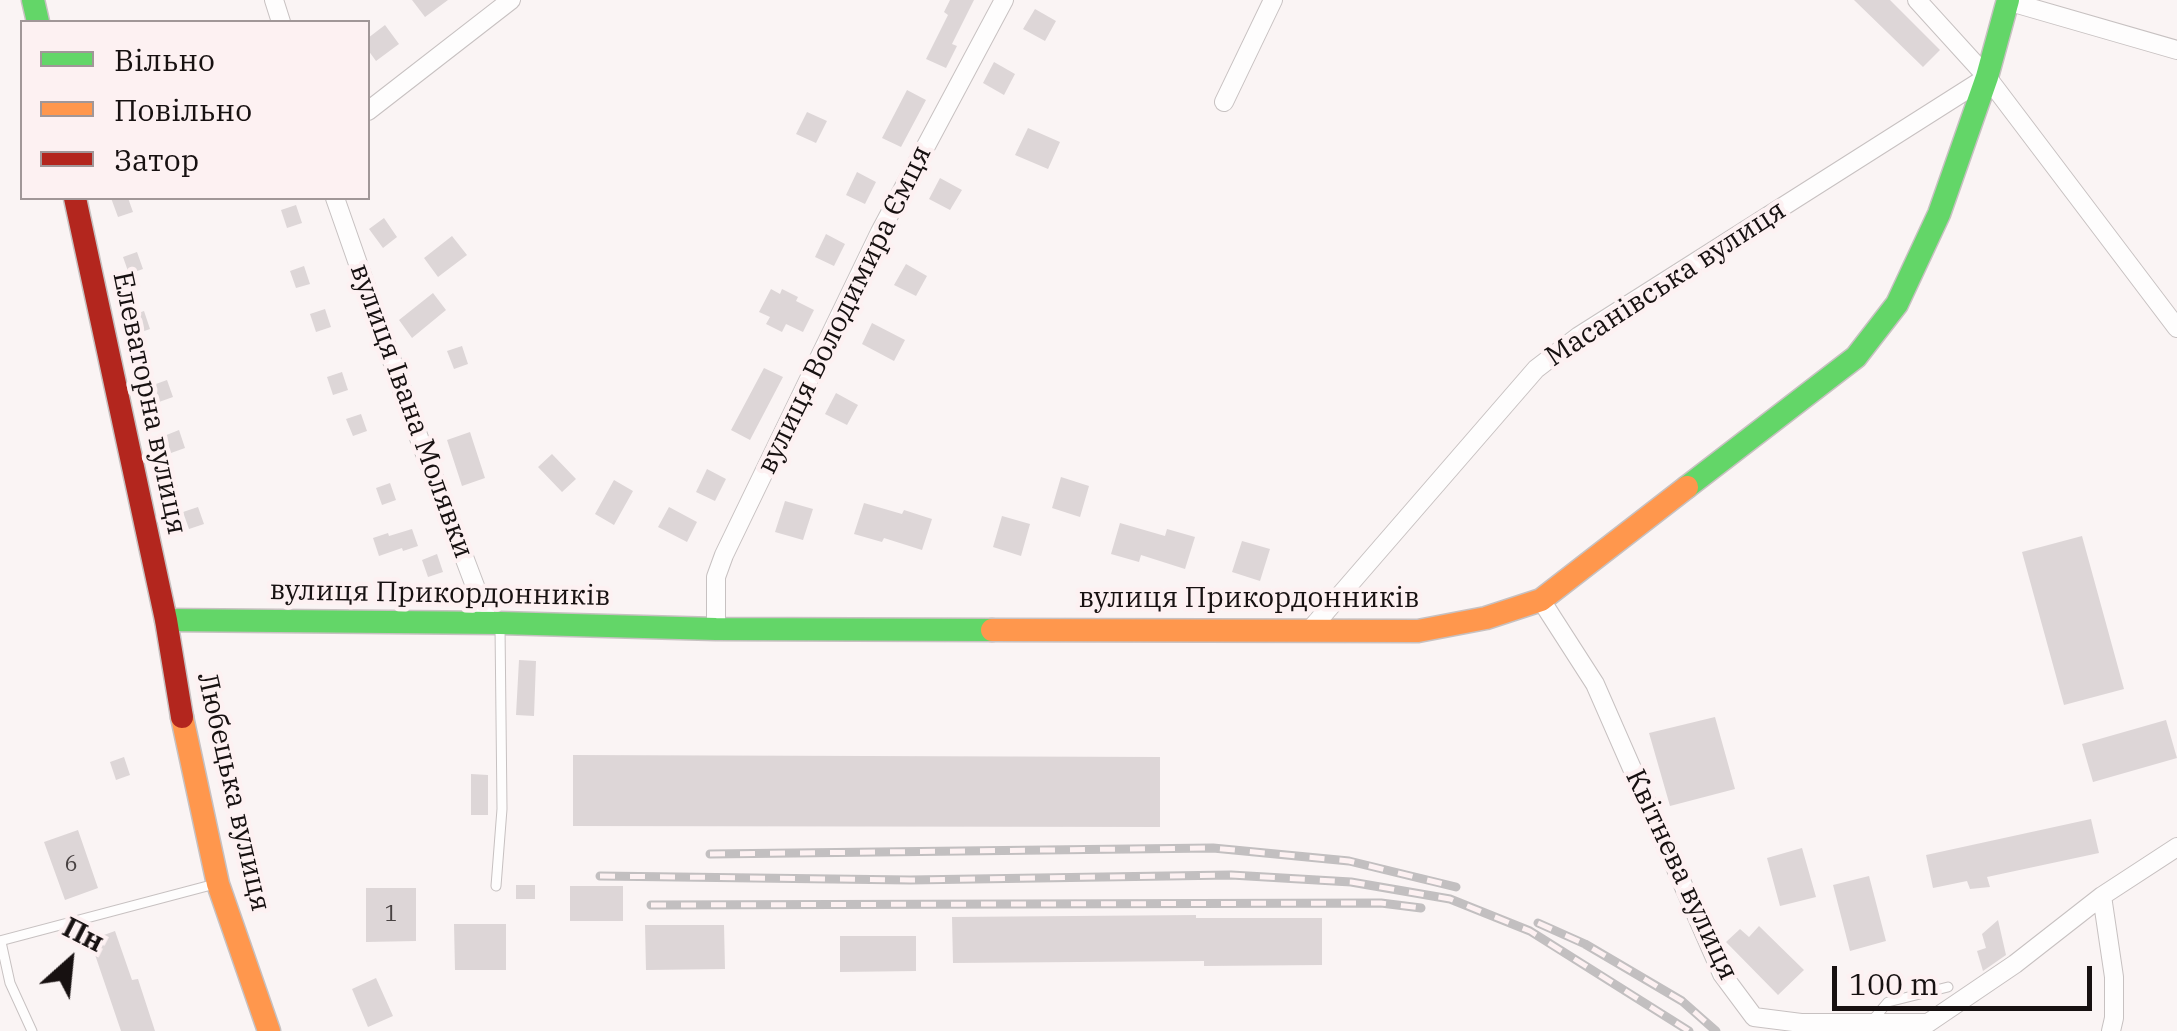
<!DOCTYPE html>
<html>
<head>
<meta charset="utf-8">
<style>
  body { margin:0 }
  #map { position:relative; width:2177px; height:1031px; overflow:hidden; background:#faf4f4; font-family:"IBM Plex Serif",serif }
  canvas { display:block }
  .legend { position:absolute; left:20px; top:20px; width:350px; height:180px; box-sizing:border-box; background:#fdf1f2; border:2px solid #a19798; margin:0; padding:12px 18px; list-style:none; font-size:30px; color:#171111 }
  .legend li { display:flex; align-items:center; gap:20px; height:50px }
  .legend b { width:50px; border:2px solid #a19798 }
  .north { position:absolute; left:20px; top:911px; width:100px; height:100px; -webkit-text-stroke:8px #fdf1f2; paint-order:stroke; rotate:27deg; font-size:28px; font-weight:700; line-height:40px; text-align:center; color:#171111 }
  .north::after { content:''; display:block; margin:auto; width:35px; height:45px; background:#171111; clip-path:polygon(50% 0,100% 100%,50% 72%,0 100%) }
  .scale { position:absolute; left:1832px; top:966px; width:260px; height:45px; box-sizing:border-box; border:5px solid #171111; border-top:0; padding-left:12px; font-size:30px; line-height:35px; white-space:nowrap; color:#171111; -webkit-text-stroke:8px #fdf1f2; paint-order:stroke }
</style>
</head>
<body>
<div id="map">
<canvas width="2177" height="1031"></canvas>
<ul class="legend">
<li><b style="height:12px;background:#63d668"></b>Вільно</li>
<li><b style="height:12px;background:#ff974d"></b>Повільно</li>
<li><b style="height:12px;background:#b3261e"></b>Затор</li>
</ul>
<div class="north">Пн</div>
<div class="scale">100 m</div>
</div>
<script>
const ctx = document.querySelector('canvas').getContext('2d');
ctx.lineJoin = 'round';
function fillPath(path, color) { ctx.fillStyle = color; ctx.fill(path, 'evenodd'); }
const poly = rows => new Path2D(rows.map(r => 'M' + r).join(''));
function strokePath(path, color, width, dash) { ctx.strokeStyle = color; ctx.lineWidth = width; ctx.lineCap = dash ? 'butt' : 'round'; ctx.setLineDash(dash || []); ctx.stroke(path); }
function drawText(font, color, halo, rows, align = 'center') {
  ctx.font = font + ' "IBM Plex Serif",serif'; ctx.lineWidth = 9; ctx.setLineDash([]); ctx.textBaseline = 'middle'; ctx.strokeStyle = halo; ctx.fillStyle = color; for (const [text, x, y, turn = 0] of rows) {
    ctx.save(); ctx.translate(x, y); ctx.rotate((+turn || 0) * Math.PI / 180); ctx.textAlign = isNaN(turn) ? turn : align; if (halo) ctx.strokeText(text, 0, 0); ctx.fillText(text, 0, 0); ctx.restore();
  }
}
const building = poly([
  [412,0,448,0,425,17],
  [950,0,974,0,952,44,957,46,946,68,926,59,948,15,944,12],
  [1854,0,1890,0,1940,50,1923,67],
  [1035,9,1056,21,1045,41,1023,29],
  [385,25,399,44,376,61,368,50,368,38],
  [994,62,1015,74,1004,95,983,83],
  [907,90,926,100,901,147,882,138],
  [807,112,827,121,816,143,796,134],
  [1028,128,1060,142,1048,169,1015,155],
  [857,172,876,182,865,204,846,195],
  [940,178,962,190,950,210,929,199],
  [111,198,128,198,133,212,118,217],
  [296,205,302,223,287,228,281,210],
  [384,218,397,237,383,248,369,229],
  [826,234,845,244,834,266,815,257],
  [452,236,467,255,438,277,424,258],
  [137,252,143,269,129,274,123,257],
  [906,264,927,276,916,296,894,285],
  [304,266,310,284,296,288,290,271],
  [771,289,780,294,782,289,798,297,796,301,814,310,803,332,786,324,782,332,766,324,770,317,759,312],
  [433,293,446,310,412,338,399,320],
  [325,309,331,327,316,332,310,314],
  [144,311,150,329,136,334,130,316],
  [872,323,905,340,894,361,862,344],
  [462,346,468,364,454,369,447,351],
  [764,368,783,377,750,440,731,430],
  [342,372,348,390,333,395,327,377],
  [167,380,173,397,159,402,153,385],
  [836,393,858,405,847,425,825,414],
  [361,414,367,431,353,436,346,419],
  [179,430,185,448,171,453,164,436],
  [470,432,485,478,462,486,447,440],
  [552,454,576,479,562,492,538,467],
  [707,469,726,479,715,501,696,492],
  [171,470,178,487,163,493,157,475],
  [1061,477,1089,486,1080,517,1052,508],
  [614,480,633,491,614,525,595,514],
  [390,483,396,500,382,505,376,488],
  [785,501,813,509,803,540,775,532],
  [864,503,902,514,904,510,932,519,922,550,884,538,882,542,854,534],
  [198,507,204,524,189,529,183,512],
  [669,507,697,522,687,542,658,527],
  [1002,516,1030,524,1021,556,993,547],
  [1120,523,1165,536,1167,529,1195,537,1185,569,1141,555,1139,562,1111,554],
  [412,529,418,546,403,551,402,548,379,556,373,538,388,533,389,536],
  [2082,536,2124,689,2064,705,2022,552],
  [1242,541,1270,549,1260,581,1232,572],
  [437,554,443,572,428,577,422,560],
  [519,660,536,661,534,716,516,715],
  [1715,717,1735,789,1670,806,1649,733],
  [2166,720,2177,758,2093,782,2082,744],
  [573,755,1160,757,1160,827,573,826],
  [124,757,130,775,116,780,110,762],
  [471,774,488,775,488,815,471,815],
  [2091,819,2099,853,1987,877,1990,887,1970,889,1967,881,1933,888,1926,855],
  [78,830,98,888,65,900,44,842],
  [1802,848,1816,897,1780,906,1767,858],
  [1869,876,1886,941,1850,951,1833,885],
  [516,885,535,885,535,899,516,899],
  [570,886,623,886,623,921,570,921],
  [366,888,416,888,416,941,366,942],
  [1196,915,1196,918,1322,918,1322,965,1204,966,1204,961,953,963,952,917],
  [1998,920,2006,955,1983,971,1977,951,1986,948,1982,934],
  [454,924,506,924,506,970,455,970],
  [645,925,724,925,725,969,646,970],
  [1759,926,1804,970,1778,995,1726,942,1740,929,1749,937],
  [115,931,132,980,138,979,155,1031,121,1031,90,940],
  [840,936,916,936,916,971,840,972],
  [376,978,393,1016,368,1027,352,989]
]);
const lane = poly([
  [496,886,502,809,500,626],
  [0,941,215,884],
  [1,942,10,983,32,1031],
  [1870,1023,1888,1002,1948,987]
]);
const street = poly([
  [274,0,281,22],
  [2007,1,2177,50],
  [1987,77,2177,328],
  [1224,102,1273,0],
  [368,111,511,0],
  [335,198,419,438,489,623],
  [1541,600,1595,684,1722,974,1754,1017,1801,1023,1928,1023,2015,964,2102,896],
  [716,629,716,577,724,555,880,232,1004,0],
  [1309,631,1536,369,1579,336,1987,77,1917,0],
  [2111,1031,2114,1018,2114,977,2102,896,2177,847]
]);
const fast = poly([
  [33,0,38,22],
  [1687,487,1856,357,1897,304,1939,214,1987,77,2008,0],
  [166,620,500,623,716,629,992,630]
]);
const slow = poly([
  [992,630,1418,631,1486,618,1541,600,1687,487],
  [182,717,218,884,269,1031]
]);
const jam = poly([
  [75,198,166,620,182,717]
]);
const rail = poly([
  [710,854,1213,848,1349,861,1456,887],
  [600,876,910,880,1231,875,1351,882,1450,899,1530,931,1689,1031],
  [651,905,1381,903,1421,908],
  [1538,923,1585,944,1682,1001,1716,1031]
]);
const numberNames = [
  ["6",71,865],
  ["1",391,915]
];
const streetNames = [
  ["Масанівська вулиця",1666,284,-33],
  ["вулиця Володимира Ємця",845,310,-64],
  ["Елеваторна вулиця",149,403,78],
  ["вулиця Івана Молявки",411,411,70],
  ["вулиця Прикордонників",440,594,1],
  ["вулиця Прикордонників",1249,599],
  ["Любецька вулиця",233,792,77],
  ["Квітнева вулиця",1681,875,65]
];
fillPath(building, '#ddd6d7');
strokePath(lane, '#c7c1c1', 11);
strokePath(street, '#c7c1c1', 20);
strokePath(fast, '#c7c1c1', 25);
strokePath(slow, '#c7c1c1', 25);
strokePath(jam, '#c7c1c1', 25);
strokePath(lane, '#fefdfd', 9);
strokePath(street, '#fefdfd', 18);
strokePath(fast, '#63d668', 22);
strokePath(slow, '#ff974d', 22);
strokePath(jam, '#b3261e', 22);
strokePath(rail, '#c2bfc0', 9);
strokePath(rail, '#fdf1f2', 5, [15]);
drawText('22px', '#484242', null, numberNames);
drawText('28px', '#171111', '#fdf1f2', streetNames);
</script>
</body>
</html>
